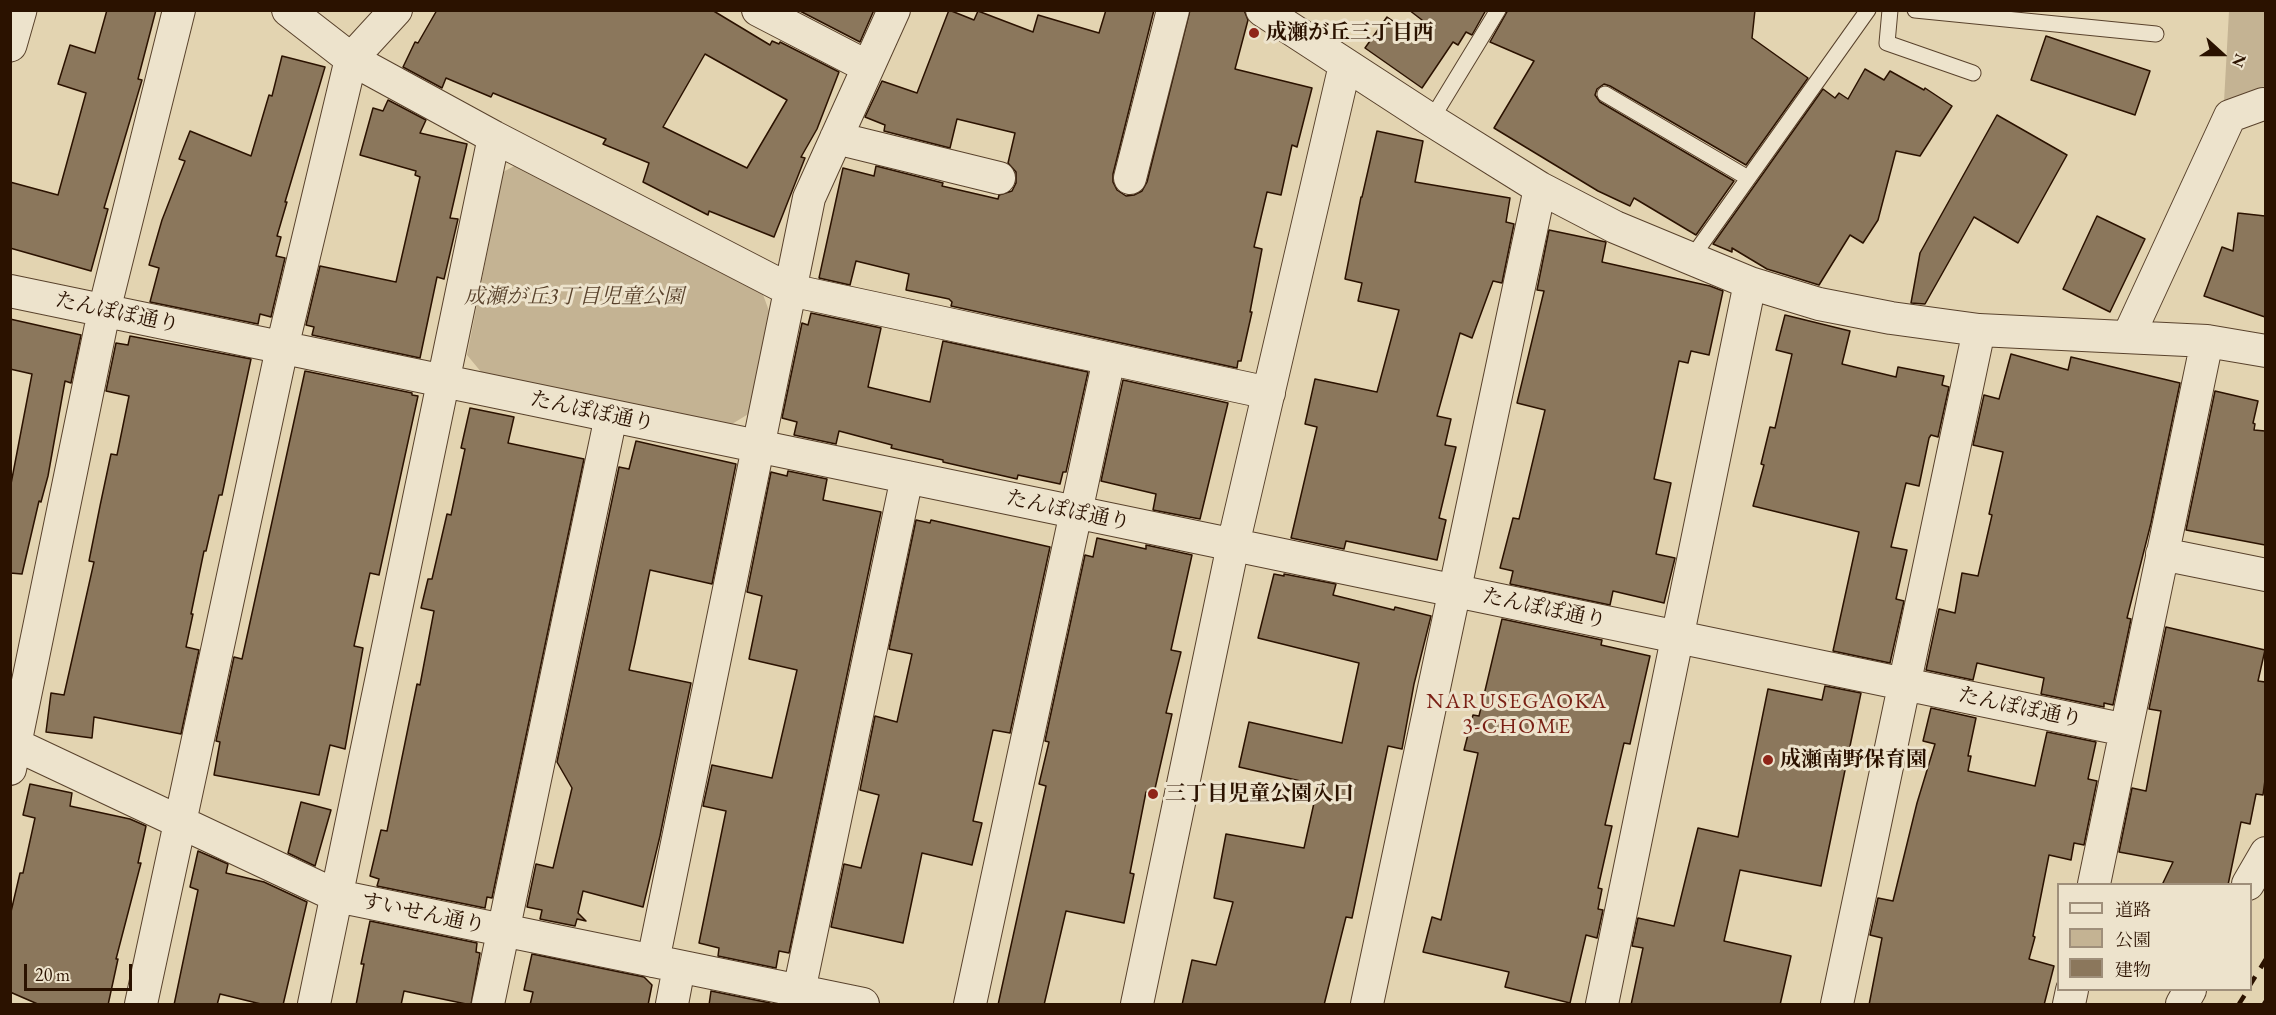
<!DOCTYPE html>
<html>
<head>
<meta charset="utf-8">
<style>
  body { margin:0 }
  #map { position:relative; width:2276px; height:1015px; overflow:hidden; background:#e3d4b1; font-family:"EB Garamond","Noto Serif JP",serif }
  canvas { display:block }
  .frame { position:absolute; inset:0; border:12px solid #2b1200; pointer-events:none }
  .legend { position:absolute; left:2057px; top:883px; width:195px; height:108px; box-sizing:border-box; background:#ede3cc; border:2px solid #9f8f7a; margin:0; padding:8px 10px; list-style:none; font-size:18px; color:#2b1200 }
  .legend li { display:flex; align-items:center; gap:12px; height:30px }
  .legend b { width:30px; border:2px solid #9f8f7a }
  .north { position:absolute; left:2192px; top:24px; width:60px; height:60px; -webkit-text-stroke:4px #ede3cc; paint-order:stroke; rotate:111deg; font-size:16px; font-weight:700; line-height:24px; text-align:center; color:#2b1200 }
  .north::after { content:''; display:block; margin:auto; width:21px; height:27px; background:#2b1200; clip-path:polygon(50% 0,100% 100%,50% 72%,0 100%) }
  .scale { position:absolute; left:24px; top:964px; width:108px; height:27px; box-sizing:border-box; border:3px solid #2b1200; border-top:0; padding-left:8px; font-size:18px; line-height:21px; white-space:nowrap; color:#2b1200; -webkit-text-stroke:4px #ede3cc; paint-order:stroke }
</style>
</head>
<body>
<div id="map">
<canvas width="2276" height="1015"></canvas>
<div class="frame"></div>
<ul class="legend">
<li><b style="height:8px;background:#ede3cc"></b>道路</li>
<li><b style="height:16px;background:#c4b393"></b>公園</li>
<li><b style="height:16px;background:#8b775c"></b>建物</li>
</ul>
<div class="north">N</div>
<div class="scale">20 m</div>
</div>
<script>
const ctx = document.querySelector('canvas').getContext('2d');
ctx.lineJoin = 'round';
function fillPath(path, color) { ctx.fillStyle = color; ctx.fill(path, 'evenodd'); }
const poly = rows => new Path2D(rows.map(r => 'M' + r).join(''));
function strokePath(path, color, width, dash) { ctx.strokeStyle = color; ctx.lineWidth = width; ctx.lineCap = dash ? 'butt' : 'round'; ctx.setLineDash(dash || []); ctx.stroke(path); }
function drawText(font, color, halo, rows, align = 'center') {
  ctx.font = font + ' "EB Garamond","Noto Serif JP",serif'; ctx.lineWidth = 6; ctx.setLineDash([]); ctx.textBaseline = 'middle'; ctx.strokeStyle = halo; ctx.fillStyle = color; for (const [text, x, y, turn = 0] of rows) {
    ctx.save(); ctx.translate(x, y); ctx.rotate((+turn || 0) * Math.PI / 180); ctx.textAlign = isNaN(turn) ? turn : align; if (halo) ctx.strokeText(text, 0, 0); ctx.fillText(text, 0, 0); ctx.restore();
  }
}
const green = poly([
  [2229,11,2265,11,2265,86,2224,102],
  [518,164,761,289,769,311,750,413,732,424,482,373,467,355,503,172]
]);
const building = poly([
  [107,10,156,10,138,79,142,80,104,208,108,209,91,271,10,248,10,182,58,195,86,93,58,84,70,45,95,53,107,10],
  [437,10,712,10,770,45,772,41,779,44,780,42,839,72,817,129,801,157,805,158,774,237,709,211,708,215,643,182,649,163,603,144,606,139,493,93,491,97,446,78,442,88,403,67,415,42,418,43,437,10],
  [705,54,787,100,747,168,663,127,705,54],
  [798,10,874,10,860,42,798,10],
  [949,10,974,20,978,11,1033,32,1038,15,1099,33,1106,10,1154,10,1113,174,1113,182,1117,190,1126,196,1134,195,1142,191,1147,182,1190,10,1244,10,1248,20,1235,69,1312,88,1297,147,1292,145,1281,195,1267,192,1254,247,1262,249,1250,312,1252,312,1241,361,1238,361,1237,368,951,306,952,302,949,299,906,290,909,274,856,261,850,285,819,278,843,168,874,176,876,166,943,183,942,186,998,199,999,195,1012,191,1016,183,1016,172,1008,163,1015,133,957,119,950,148,884,131,885,125,865,117,882,81,917,93,949,10],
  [1409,10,1486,10,1472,35,1466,32,1458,45,1453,42,1422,88,1365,48,1387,17,1412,34,1422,20,1409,10],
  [1508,10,1755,10,1752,38,1808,78,1746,165,1610,86,1604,84,1597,89,1595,95,1600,102,1734,181,1696,235,1634,198,1630,206,1598,191,1494,128,1534,61,1490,42,1508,10],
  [2046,36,2150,71,2135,115,2031,80,2046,36],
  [282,56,325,67,285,202,287,202,277,236,281,237,276,256,285,258,271,317,260,314,258,324,150,302,159,268,149,265,162,220,185,161,179,159,190,131,251,156,269,95,272,96,282,56],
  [1865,69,1884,80,1890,71,1924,90,1925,88,1952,106,1920,156,1896,151,1878,220,1863,243,1850,235,1819,285,1767,269,1732,248,1732,252,1713,244,1823,89,1835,98,1839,93,1848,99,1865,69],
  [388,100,426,120,420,133,467,144,450,218,458,219,444,279,437,277,420,358,312,335,314,327,306,325,320,266,396,282,420,177,415,175,416,171,360,155,373,108,383,111,388,100],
  [1997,115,2067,155,2018,243,1974,217,1925,304,1911,303,1920,253,1997,115],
  [1377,131,1423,141,1415,182,1510,198,1506,222,1514,224,1502,283,1493,281,1472,338,1460,333,1437,416,1451,419,1445,445,1456,447,1439,518,1446,520,1437,560,1346,541,1344,549,1291,538,1317,427,1305,424,1315,379,1377,392,1399,310,1358,301,1362,283,1345,279,1361,197,1362,197,1377,131],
  [2238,213,2265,216,2265,317,2204,296,2222,247,2233,251,2238,213],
  [2097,216,2145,239,2110,312,2063,289,2097,216],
  [1549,230,1606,242,1602,262,1710,286,1723,291,1709,355,1691,351,1688,363,1679,361,1654,479,1671,483,1656,554,1675,558,1664,603,1613,591,1610,605,1510,584,1513,571,1500,568,1513,518,1519,519,1545,410,1517,403,1544,291,1537,290,1549,230],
  [811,313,881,328,868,387,930,402,943,341,1088,372,1066,472,1063,472,1060,484,1018,475,1017,479,943,462,943,460,891,448,892,445,839,431,836,444,794,435,797,422,782,418,802,323,808,325,811,313],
  [1785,315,1850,331,1842,364,1896,377,1898,367,1944,376,1942,385,1949,387,1938,437,1931,435,1929,438,1919,486,1906,483,1891,547,1907,550,1896,599,1904,601,1890,663,1833,651,1859,532,1753,506,1764,465,1761,464,1770,427,1775,428,1792,354,1776,350,1785,315],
  [10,319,81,335,71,383,65,381,48,476,41,502,39,501,22,574,10,573,10,489,32,374,10,369,10,319],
  [130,336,251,359,222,495,219,495,206,551,204,551,191,614,193,614,186,647,199,650,181,734,94,717,92,738,46,732,51,693,64,695,94,562,89,561,100,506,111,454,117,455,129,396,106,391,116,343,128,345,130,336],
  [2011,354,2068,370,2071,357,2180,383,2151,523,2127,618,2131,619,2113,705,2104,703,2104,707,2041,694,2044,678,1977,663,1973,680,1926,670,1939,609,1955,613,1962,573,1978,576,1992,515,1989,514,2003,452,1973,445,1984,395,1999,399,2011,354],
  [305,371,412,393,412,395,418,396,379,575,370,573,354,646,363,648,345,749,330,745,319,795,214,775,220,742,216,741,234,657,242,659,305,371],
  [1123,380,1228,403,1200,519,1153,510,1156,494,1101,481,1123,380],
  [2215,391,2258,401,2253,423,2255,424,2254,430,2265,431,2265,545,2186,530,2215,391],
  [470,408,514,417,508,443,584,459,492,898,487,897,485,908,377,886,379,879,370,876,381,830,387,831,417,684,420,685,434,611,421,608,428,579,432,579,447,514,451,515,465,449,461,448,470,408],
  [636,441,736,464,712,584,650,570,635,643,629,670,691,683,660,836,643,907,583,891,578,913,586,921,577,919,575,926,540,919,542,910,527,907,536,864,553,868,572,788,557,762,619,467,629,469,636,441],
  [788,471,827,479,823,500,881,512,789,953,779,951,776,968,718,956,719,948,699,943,726,811,703,806,712,765,772,778,797,670,749,659,762,596,747,592,771,472,787,476,788,471],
  [916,520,930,523,931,520,1050,547,1010,733,993,730,973,821,982,823,972,865,922,853,903,943,831,927,844,864,861,868,879,795,860,790,875,716,897,722,912,654,889,649,916,520],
  [1097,538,1146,549,1146,545,1192,555,1171,650,1181,652,1166,713,1172,714,1154,793,1146,792,1130,873,1134,874,1124,923,1066,911,1044,1005,998,1005,1046,786,1039,784,1049,742,1045,741,1085,555,1093,557,1097,538],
  [1274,574,1284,576,1284,574,1336,584,1333,595,1394,610,1395,607,1431,616,1414,684,1402,749,1388,746,1352,918,1346,917,1324,1005,1182,1005,1192,960,1216,965,1233,902,1214,898,1226,834,1304,848,1318,785,1239,767,1249,722,1342,743,1359,663,1258,638,1274,574],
  [1502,619,1602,640,1601,645,1650,656,1630,744,1624,743,1605,825,1612,826,1598,888,1602,889,1598,909,1603,910,1597,938,1586,935,1570,1003,1505,987,1509,972,1423,952,1432,917,1441,920,1478,753,1464,750,1473,715,1479,716,1502,619],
  [2166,627,2265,650,2258,681,2265,682,2265,780,2263,795,2256,794,2250,824,2241,822,2228,885,2162,885,2173,862,2119,852,2132,788,2146,791,2161,711,2149,709,2166,627],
  [1825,686,1861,693,1821,886,1740,870,1724,941,1791,956,1780,1005,1631,1005,1643,948,1632,946,1638,918,1674,926,1698,828,1738,837,1768,689,1822,700,1825,686],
  [1931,708,1976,718,1968,756,1971,756,1968,771,2035,786,2047,732,2096,742,2088,779,2097,781,2084,845,2074,843,2071,860,2049,855,2033,936,2035,937,2029,959,2054,966,2044,1005,1869,1005,1882,938,1870,935,1878,898,1893,901,1917,803,1935,744,1923,741,1931,708],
  [30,784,72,793,70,806,130,819,146,826,138,863,141,863,116,959,118,959,108,1005,40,1005,10,992,10,916,20,873,23,873,35,818,23,815,30,784],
  [301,802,331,810,315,866,288,853,301,802],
  [198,851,228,864,226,873,264,882,307,902,283,1005,265,1005,220,994,217,1005,174,1005,198,890,190,887,198,851],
  [370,921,477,943,476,952,480,953,471,1005,404,991,401,1005,356,1005,364,964,361,964,370,921],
  [532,954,644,977,652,985,648,1005,530,1005,533,992,524,990,532,954],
  [711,991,770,1003,769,1005,709,1005,711,991]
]);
const service = poly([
  [1890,10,1887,43,1973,73],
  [1915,10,2156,34],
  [1605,94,1748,178],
  [1431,120,1498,10],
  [1690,260,1868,10]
]);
const minor = poly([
  [288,10,351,59,494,137,790,290,1269,393],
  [758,10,868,67],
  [1262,10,1431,120,1540,188,1615,227,1750,283,1819,304,1891,318,1979,330,2207,341,2266,351],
  [836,138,999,178],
  [1130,178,1173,10],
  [10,291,2126,730],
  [2128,337,2230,116,2263,104],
  [2162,554,2266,575],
  [10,742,337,896,863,1004],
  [10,769,104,311,179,10],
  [2094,884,2207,341],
  [2248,884,2266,853],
  [653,961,809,198,894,10],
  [799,991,907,477],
  [141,1004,282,348,351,59,396,10],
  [314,1004,494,137],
  [488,1004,611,416],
  [672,1004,679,967],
  [970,1004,1109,359],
  [1137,1004,1233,545,1345,65],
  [1367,1004,1540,188],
  [1602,1004,1750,283],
  [1837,1004,1979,330],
  [2069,1004,2072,990],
  [2182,1004,2190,990]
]);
const tertiary = poly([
  [10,45,20,10]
]);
const rail = poly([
  [2250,985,2266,959],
  [2239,1004,2248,990],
  [2264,1004,2266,1001]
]);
const markers = [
  [1254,33,6,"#8f2418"],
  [1768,760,6,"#8f2418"],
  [1153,794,6,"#8f2418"]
];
const poiNames = [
  ["成瀬が丘三丁目西",1266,33],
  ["成瀬南野保育園",1780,760],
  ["三丁目児童公園入口",1165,794]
];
const parkNames = [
  ["成瀬が丘3丁目児童公園",574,297]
];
const streetNames = [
  ["たんぽぽ通り",117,313,12],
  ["たんぽぽ通り",592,412,12],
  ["たんぽぽ通り",1068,511,12],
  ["たんぽぽ通り",1544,609,12],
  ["たんぽぽ通り",2020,708,12],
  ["すいせん通り",423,914,12]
];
const neighbourhoodNames = [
  ["NARUSEGAOKA",1517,702],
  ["3-CHOME",1517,727]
];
fillPath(green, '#c4b393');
fillPath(building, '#8b775c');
strokePath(building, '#2b1200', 1.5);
strokePath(service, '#59422c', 17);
strokePath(minor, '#59422c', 34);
strokePath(tertiary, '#59422c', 35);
strokePath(service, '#ede3cc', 15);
strokePath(minor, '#ede3cc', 32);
strokePath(tertiary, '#ede3cc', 33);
strokePath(rail, '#2b1200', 4.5, [10, 10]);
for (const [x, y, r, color] of markers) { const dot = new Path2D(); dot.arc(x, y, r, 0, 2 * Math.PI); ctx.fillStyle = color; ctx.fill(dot); strokePath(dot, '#ede3cc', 2); }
drawText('bold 21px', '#2b1200', '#ede3cc', poiNames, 'left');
drawText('italic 21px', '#59422c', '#ede3cc', parkNames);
drawText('21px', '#2b1200', '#ede3cc', streetNames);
ctx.letterSpacing = '1.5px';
drawText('22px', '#7a1f14', '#ede3cc', neighbourhoodNames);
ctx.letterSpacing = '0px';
</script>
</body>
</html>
